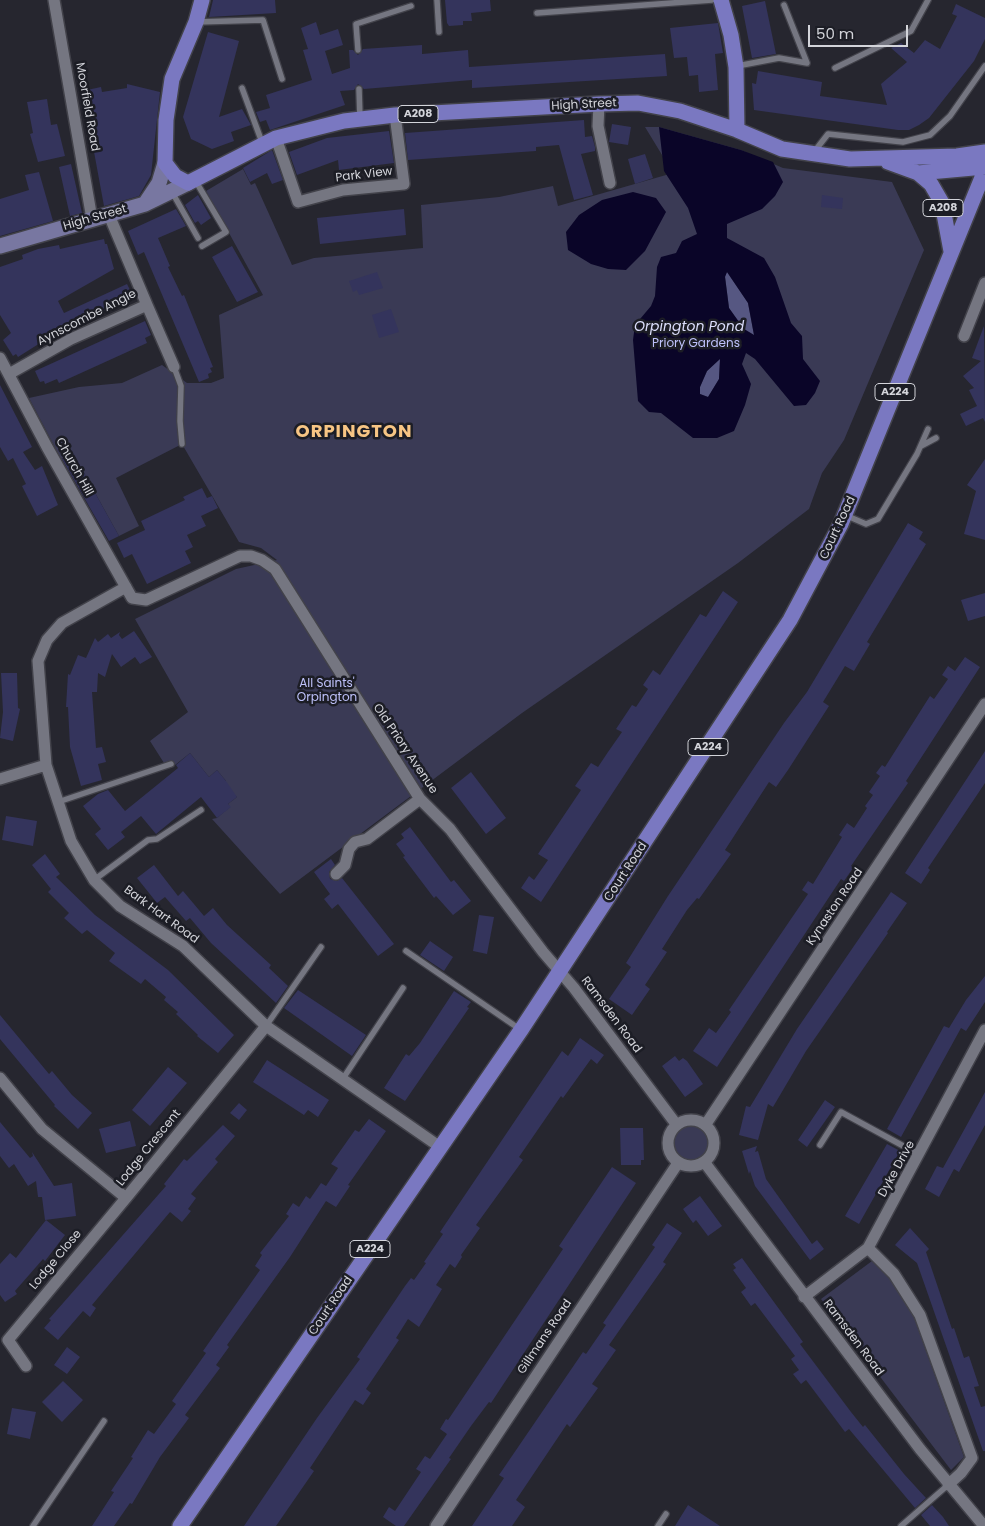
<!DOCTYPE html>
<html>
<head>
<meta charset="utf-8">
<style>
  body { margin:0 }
  #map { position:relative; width:985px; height:1526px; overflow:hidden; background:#26262f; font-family:Poppins,sans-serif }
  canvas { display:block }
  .scale { position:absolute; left:808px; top:25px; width:100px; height:22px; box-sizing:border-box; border:2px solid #d3d4da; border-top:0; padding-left:6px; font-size:15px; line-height:18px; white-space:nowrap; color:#d3d4da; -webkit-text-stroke:4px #1c1d25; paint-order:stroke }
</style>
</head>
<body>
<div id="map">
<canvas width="985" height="1526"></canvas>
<div class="scale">50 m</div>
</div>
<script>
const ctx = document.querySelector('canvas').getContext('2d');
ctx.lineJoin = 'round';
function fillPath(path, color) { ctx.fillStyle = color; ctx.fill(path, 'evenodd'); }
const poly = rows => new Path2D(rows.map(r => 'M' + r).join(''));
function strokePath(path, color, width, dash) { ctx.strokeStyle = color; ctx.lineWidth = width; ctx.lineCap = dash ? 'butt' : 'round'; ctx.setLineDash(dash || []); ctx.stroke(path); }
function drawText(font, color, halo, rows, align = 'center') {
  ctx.font = font + ' Poppins,sans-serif'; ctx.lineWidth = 5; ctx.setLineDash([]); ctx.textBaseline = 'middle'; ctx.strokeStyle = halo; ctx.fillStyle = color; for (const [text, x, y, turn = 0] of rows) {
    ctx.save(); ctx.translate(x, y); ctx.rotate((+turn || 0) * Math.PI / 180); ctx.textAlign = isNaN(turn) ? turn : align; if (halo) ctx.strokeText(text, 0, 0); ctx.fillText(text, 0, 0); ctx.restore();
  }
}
const green = poly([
  [645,127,659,127,741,150,783,168,892,182,924,250,844,440,822,473,809,509,738,563,522,713,280,894,212,819,217,818,230,807,228,804,237,797,222,783,226,781,217,770,209,777,190,753,175,765,164,763,150,741,188,712,135,619,236,569,277,560,261,548,239,542,182,444,116,478,139,526,119,536,73,453,61,459,29,398,79,387,122,383,162,365,187,383,211,383,224,378,219,315,263,295,206,191,243,169,251,185,255,183,292,265,314,258,423,248,421,205,499,197,553,186,558,206,673,173],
  '674 1143a17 17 0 1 1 34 0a17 17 0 1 1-34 0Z',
  [876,1258,911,1309,964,1457,951,1470,821,1299]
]);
const forest = poly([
  [727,272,748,303,754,335,744,329,729,308,725,276],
  [720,359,719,379,708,397,700,394,700,387,707,371]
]);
const water = poly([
  [659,127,741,150,773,162,783,182,775,196,762,209,727,224,727,238,764,258,775,277,791,323,802,336,803,359,820,381,815,393,806,405,794,406,755,359,746,353,742,364,751,384,745,405,734,431,717,438,693,438,661,413,649,412,638,401,633,340,635,325,651,306,655,296,657,267,661,257,676,253,682,241,697,234,688,208,664,171],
  [727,272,748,303,754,335,744,329,729,308,725,277],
  [720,359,719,379,708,397,700,394,700,387,707,371],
  [633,192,656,198,666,212,645,251,626,270,608,269,591,264,568,250,566,232,579,215,602,200]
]);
const building = poly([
  [213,0,275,0,276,13,209,17],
  [445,0,490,0,491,11,471,13,472,21,463,21,463,25,449,26,447,23],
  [765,1,776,54,752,58,742,6],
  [956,4,985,18,985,39,974,61,929,118,919,125,909,130,898,130,754,110,752,83,756,84,758,71,822,82,820,96,887,105,881,84,907,62,891,48,901,43,914,53,925,40,940,49,957,16,952,14],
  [316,22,320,35,338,29,343,45,325,51,332,74,350,68,349,50,353,50,358,55,363,49,422,45,422,54,468,50,469,67,665,54,667,76,472,88,472,80,364,89,358,84,354,90,340,91,345,105,270,130,266,120,260,122,256,112,270,108,266,95,312,80,303,50,308,49,301,28],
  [718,23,723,53,715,54,718,90,699,92,698,75,689,76,687,57,674,58,670,28],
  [208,32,239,41,219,117,242,109,251,125,231,132,234,141,212,149,191,139,183,117],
  [127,84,160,92,151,175,139,196,104,206,92,141,95,141,87,90,101,87,102,92,127,88],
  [47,99,51,125,57,124,65,156,38,162,30,134,33,133,27,102],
  [584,120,585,137,592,136,595,147,595,151,581,154,593,195,574,200,559,145,536,147,536,151,408,160,405,133],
  [612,124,631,127,628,145,609,142],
  [389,131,394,163,339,170,338,160,297,175,289,152,327,138],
  [272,150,283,180,272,184,267,173,250,182,243,168],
  [645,154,653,178,635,184,628,159],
  [71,164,82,213,70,216,59,167],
  [39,172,53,221,0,236,0,199,29,190,25,175],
  [198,195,211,218,201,225,198,221,195,223,185,205],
  [822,195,843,198,842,209,821,207],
  [176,209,186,226,158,238,170,266,168,267,182,296,184,295,213,367,210,368,212,372,208,374,209,378,199,382,144,252,138,255,128,231],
  [404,209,406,235,320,244,317,218],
  [104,239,105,244,107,244,114,269,58,301,64,313,127,284,134,298,56,333,18,357,16,354,13,356,3,340,11,333,0,315,0,267,23,259,22,255,38,249,59,245,60,249],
  [232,246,258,292,237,302,212,257],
  [377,272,383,288,359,295,357,290,353,292,349,281],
  [391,309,399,332,379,338,372,315],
  [145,321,151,335,145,338,147,343,59,383,57,379,45,384,44,381,40,382,35,371],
  [984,326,985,422,983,418,966,426,960,414,977,406,969,390,974,388,963,376,981,361,972,358],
  [0,385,32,447,23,452,35,470,42,466,58,505,37,516,22,486,26,484,13,458,8,461,0,447],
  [73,453,119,536,109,541,62,459],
  [985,459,985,540,964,534,976,491,967,485],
  [202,488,207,498,212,496,218,508,201,516,206,526,187,535,193,547,185,551,191,563,147,584,132,554,124,558,117,543,145,530,141,521,185,500,183,497],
  [908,523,923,532,919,539,926,544,867,642,870,644,854,671,845,666,823,702,829,706,788,770,776,787,769,782,725,850,731,854,699,899,697,898,687,910,662,949,667,952,645,985,650,989,632,1015,609,999,631,967,626,963,668,896,784,723,807,692],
  [723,591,738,602,541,902,521,888,529,876,534,880,548,860,538,854,581,790,575,786,591,763,598,767,608,752,622,732,616,729,632,705,636,707,648,689,643,685,653,670,660,675,700,614,706,617],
  [985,593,985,616,968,621,961,600],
  [134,631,152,657,140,664,135,657,121,667,112,654,105,677,98,673,97,692,92,692,96,748,102,747,106,762,98,764,102,780,81,786,70,747,68,707,66,707,68,674,70,675,78,655,86,658,95,638,98,642,108,634,111,638,120,632,119,635,122,639],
  [965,657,980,667,906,781,908,783,851,866,853,868,844,881,841,879,717,1067,693,1051,709,1028,716,1033,731,1012,729,1010,808,894,802,890,808,881,813,884,842,837,839,835,847,823,854,828,867,808,865,806,873,795,869,792,880,776,876,773,882,765,885,767,930,696,934,699,948,679,942,675,948,666,955,671],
  [1,673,17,673,18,708,20,709,13,741,0,738,3,712],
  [985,751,985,783,928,868,930,870,921,884,905,873],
  [190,753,209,777,217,770,226,781,237,797,228,804,231,807,217,818,201,797,156,834,141,816,121,832,125,837,108,850,95,834,101,829,83,806,98,794,108,790,125,811,178,768,176,765],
  [471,772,506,818,486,834,451,788],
  [6,816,37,821,33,846,2,840],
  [410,827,451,882,454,880,471,901,453,915,436,896,434,898,403,857,405,856,396,844,404,838,401,834],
  [45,854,60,874,56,877,95,915,168,970,234,1035,218,1053,197,1036,198,1035,176,1014,178,1012,164,1000,166,997,145,979,141,984,109,961,115,953,87,930,82,934,64,918,69,913,48,892,51,889,32,865],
  [331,859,335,865,329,872,330,879,337,881,342,878,394,944,378,956,338,904,332,909,324,899,330,894,314,872],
  [154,865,178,896,183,891,204,916,213,908,227,925,271,965,269,968,288,986,276,1003,211,943,190,918,186,921,165,897,157,903,137,878],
  [891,892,907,903,887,932,888,933,806,1051,773,1107,768,1104,758,1140,739,1135,746,1106,750,1107,797,1029],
  [479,915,494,917,487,954,473,951],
  [430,941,453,957,444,971,420,955],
  [985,976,985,1002,966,1031,961,1028,901,1137,887,1129,944,1026,949,1028,966,1000],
  [298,990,366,1035,352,1056,284,1008],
  [454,991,471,1002,467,1007,469,1008,405,1101,384,1088,406,1054,409,1056,420,1043],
  [0,1015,49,1074,52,1071,72,1095,92,1113,78,1129,54,1106,55,1105,0,1039],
  [580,1038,604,1055,597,1064,591,1059,563,1098,561,1096,519,1157,523,1160,476,1225,480,1228,461,1255,462,1257,455,1268,450,1264,436,1285,442,1289,419,1327,408,1319,396,1338,399,1340,366,1389,371,1393,363,1405,355,1400,310,1468,314,1471,276,1526,244,1526,317,1418,360,1359,357,1357,405,1286,411,1278,414,1280,426,1263,424,1262,443,1234,440,1232,562,1051,568,1056],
  [675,1056,679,1061,683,1058,687,1061,703,1084,685,1097,662,1066],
  [267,1060,329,1100,318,1117,308,1110,304,1115,253,1082],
  [168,1067,187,1083,150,1126,132,1110],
  [985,1092,985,1125,959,1172,954,1169,939,1197,925,1189,937,1166,943,1168],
  [825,1100,835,1107,807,1147,798,1140],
  [239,1103,247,1110,239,1120,230,1113],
  [369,1119,386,1131,348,1185,350,1186,336,1207,326,1201,290,1257,227,1345,229,1347,216,1365,220,1368,185,1415,189,1418,160,1457,132,1504,130,1503,114,1526,92,1526,114,1492,111,1491,133,1458,131,1457,148,1430,154,1434,176,1404,172,1401,206,1353,203,1351,260,1270,255,1266,262,1255,260,1253,289,1216,286,1214,293,1203,299,1207,306,1196,310,1199,321,1183,326,1186,338,1168,331,1164,355,1130,359,1132],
  [130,1121,136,1146,106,1153,99,1129],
  [0,1122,30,1158,33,1156,32,1152,54,1186,72,1183,76,1216,45,1220,42,1197,38,1197,36,1181,28,1186,14,1164,9,1168,0,1156],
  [223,1125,235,1136,215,1159,218,1162,191,1194,196,1198,188,1209,191,1211,182,1222,170,1212,92,1305,96,1308,90,1317,83,1311,58,1340,44,1328,51,1320,49,1319,166,1186,164,1184,184,1159,187,1161],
  [620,1128,643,1128,644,1160,641,1160,641,1165,621,1165],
  [887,1144,900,1151,859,1224,845,1216],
  [757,1146,755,1152,758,1151,766,1179,812,1244,817,1240,824,1249,810,1260,755,1186,750,1171,749,1174,742,1151],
  [612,1167,636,1183,491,1403,489,1402,471,1426,449,1458,451,1459,404,1526,396,1526,383,1517,389,1507,395,1511,421,1472,416,1469,425,1456,430,1459,447,1434,440,1429,446,1419,448,1420,563,1249,559,1246],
  [700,1196,722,1226,708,1236,696,1220,693,1223,683,1209],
  [46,1220,65,1235,45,1261,43,1259,15,1291,17,1294,5,1302,0,1295,0,1264,10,1253,16,1258],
  [667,1223,682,1233,663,1262,666,1264,609,1345,616,1350,592,1384,598,1388,570,1427,567,1424,516,1500,525,1507,512,1526,472,1526,504,1478,499,1475,583,1352,586,1354,606,1325,603,1323,655,1247,652,1245],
  [910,1228,929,1249,926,1252,952,1329,954,1328,964,1358,969,1356,979,1386,974,1387,981,1407,985,1406,985,1451,983,1451,917,1263,895,1245],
  [742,1258,803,1342,800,1344,851,1412,863,1427,865,1425,904,1474,926,1498,915,1508,849,1429,845,1432,806,1380,801,1384,793,1374,799,1370,791,1359,795,1356,755,1303,751,1306,741,1292,746,1288,733,1270,736,1268,733,1264],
  [67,1347,80,1357,67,1374,54,1365],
  [63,1381,83,1400,62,1422,42,1402],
  [12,1408,36,1412,30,1439,7,1434],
  [688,1505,720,1526,675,1526],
  [932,1505,943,1517,949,1526,930,1526,921,1515]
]);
const lane = poly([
  [437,0,439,32],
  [537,13,712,0],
  [196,22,263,20,282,79],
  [358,50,356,24,411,6],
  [737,66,779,58,807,63,784,5],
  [835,68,911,31,928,0],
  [242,88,263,145],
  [359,89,360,118],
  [814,152,828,134,903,142,930,135,950,116,985,66],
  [195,180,226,232,202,246],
  [172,192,198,238],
  [174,367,181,386,180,421,182,444],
  [921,446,936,438],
  [845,515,866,524,878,519,917,454,928,429],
  [58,802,171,764],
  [94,880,148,840,157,839,201,810],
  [406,951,521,1030],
  [266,1026,321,947],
  [342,1080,403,988],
  [820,1145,841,1112,918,1154],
  [33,1526,104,1421],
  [658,1526,666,1514],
  [901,1526,948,1485]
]);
const street = poly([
  [54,0,92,219],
  [599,104,598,126,610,183],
  [276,138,298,202,343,190,404,184,395,115],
  [147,305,174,367],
  [964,336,985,283],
  [0,358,47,447,132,598,146,600,240,556,251,556,262,560,275,569,420,799,450,829,543,952,574,988,676,1124],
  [9,374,71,339,147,305,109,215],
  [126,587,62,623,47,640,38,661,46,765,71,841,94,880,120,906,183,946,266,1026,440,1147],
  [0,779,46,765],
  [336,874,345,865,349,849,355,842,367,839,420,799],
  [0,1078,42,1129,126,1198,266,1026],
  '668 1143a23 23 0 1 1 46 0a23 23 0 1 1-46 0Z',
  [706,1124,985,704],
  [705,1163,920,1449,984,1526],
  [868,1248,894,1274,920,1315,972,1458,961,1473,948,1485],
  [804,1297,868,1248,985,1030],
  [26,1366,8,1340,126,1198],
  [436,1526,678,1163]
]);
const secondary = poly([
  [145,204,159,183,165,163],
  [0,246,145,204,188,183]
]);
const primary = poly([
  [202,0,196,22,172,79,166,120,165,163,175,176,188,183,276,138,344,121,395,115,599,104,638,103,680,111,737,130,782,149,850,159,957,156,985,152],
  [721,0,731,35,736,67,737,130],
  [888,162,918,173,931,184,942,203,951,251],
  [918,173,985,167],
  [180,1526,521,1030,790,620,841,524,985,170]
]);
const shields = [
  [418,114,40],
  [943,208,40],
  [895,392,40],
  [708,747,40],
  [370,1249,40]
];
const shieldNames = [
  ["A208",418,114],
  ["A208",943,208],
  ["A224",895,392],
  ["A224",708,747],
  ["A224",370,1249]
];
const streetNames = [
  ["High Street",584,105,-3],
  ["Moorfield Road",87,107,80],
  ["Park View",364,175,-7],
  ["High Street",95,218,-16],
  ["Aynscombe Angle",87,318,-27],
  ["Church Hill",74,467,61],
  ["Court Road",838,528,-65],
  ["Old Priory Avenue",405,749,56],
  ["Court Road",626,872,-57],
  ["Kynaston Road",835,907,-56],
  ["Bark Hart Road",161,915,36],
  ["Ramsden Road",611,1015,53],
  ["Lodge Crescent",149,1148,-51],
  ["Dyke Drive",897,1169,-61],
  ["Lodge Close",56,1260,-50],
  ["Court Road",331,1306,-56],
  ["Gillmans Road",545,1337,-56],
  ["Ramsden Road",853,1338,53]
];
const parkNames = [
  ["Priory Gardens",696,344],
  ["All Saints'",327,684],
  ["Orpington",327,698]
];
const waterNames = [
  ["Orpington Pond",689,327]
];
const districtNames = [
  ["ORPINGTON",354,432]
];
fillPath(green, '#3a3a55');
fillPath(forest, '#565782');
fillPath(water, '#0a0528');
fillPath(building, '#34345c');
strokePath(lane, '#42424a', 8);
strokePath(street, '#42424a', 14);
strokePath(secondary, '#42424a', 18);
strokePath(primary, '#42424a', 18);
strokePath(lane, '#757681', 5.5);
strokePath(street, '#757681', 11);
strokePath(secondary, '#7877a1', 15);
strokePath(primary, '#7a78c1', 15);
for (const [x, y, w] of shields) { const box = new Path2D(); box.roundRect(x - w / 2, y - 8.5, w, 17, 4); ctx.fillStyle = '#1c1d25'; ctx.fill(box); strokePath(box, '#d3d4da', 1); }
drawText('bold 11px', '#d3d4da', null, shieldNames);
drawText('12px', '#d3d4da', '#1c1d25', streetNames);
drawText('12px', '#bec1fa', '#1c1d25', parkNames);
drawText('italic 14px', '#dcdefb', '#1c1d25', waterNames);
ctx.letterSpacing = '1px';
drawText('bold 18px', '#f7c584', '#1c1d25', districtNames);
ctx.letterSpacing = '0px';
</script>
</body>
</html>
